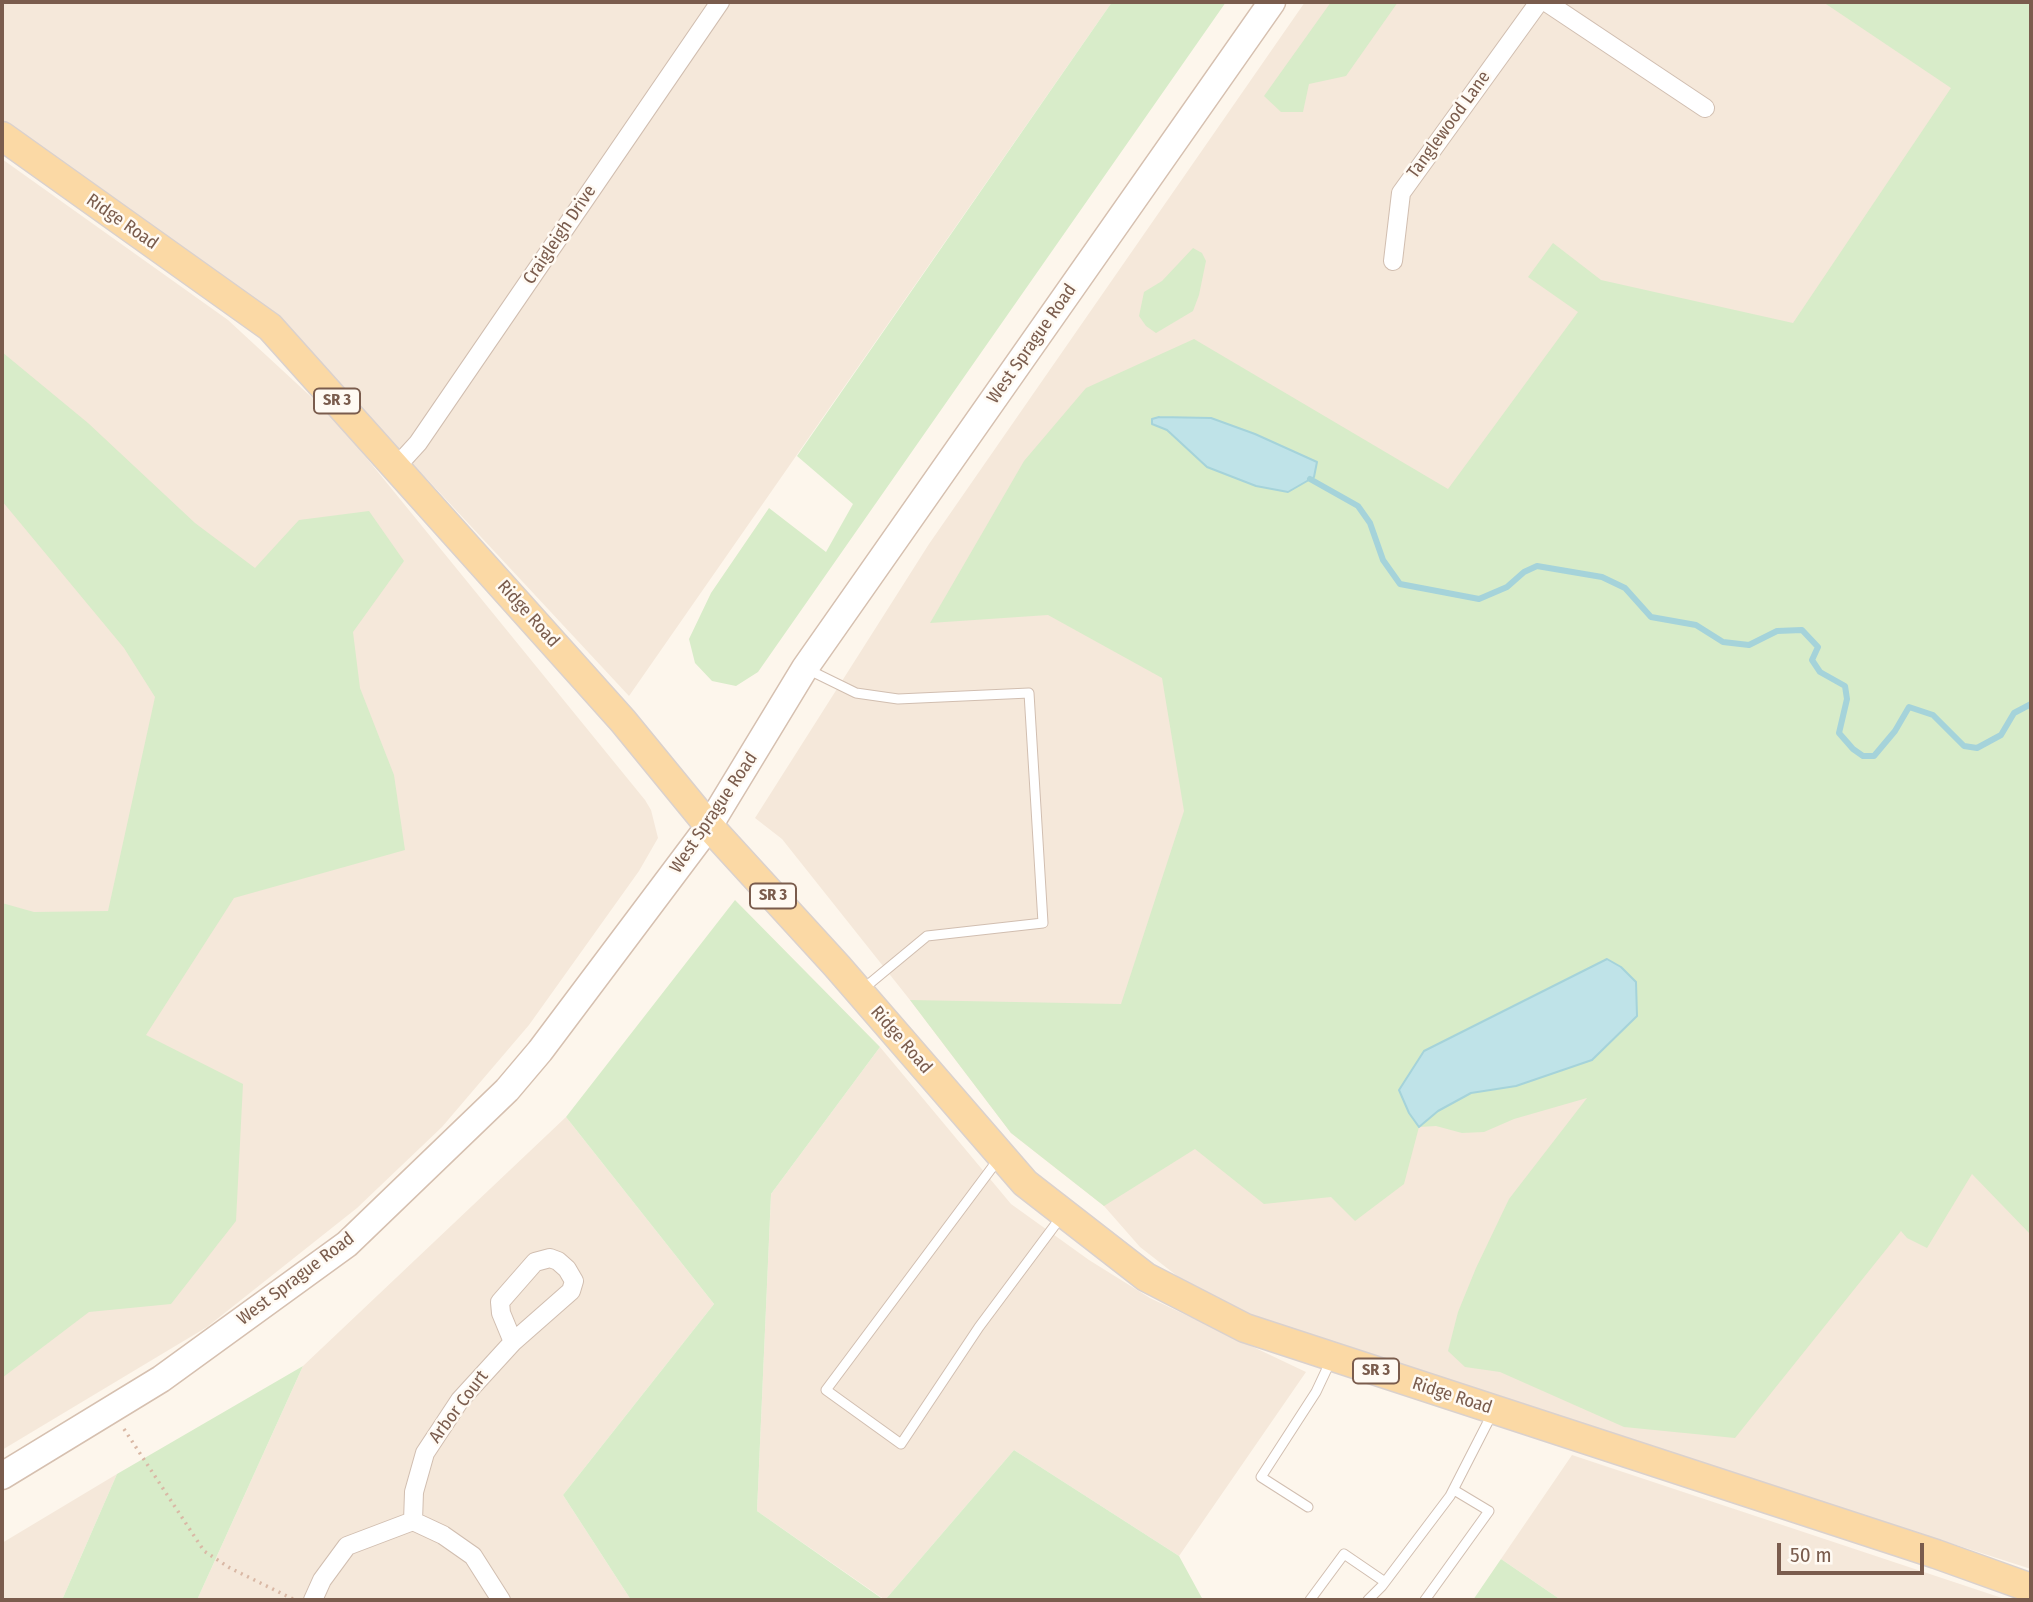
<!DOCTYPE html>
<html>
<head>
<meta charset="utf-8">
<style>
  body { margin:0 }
  #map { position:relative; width:2033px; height:1602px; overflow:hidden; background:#fdf6ec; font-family:"Fira Sans Condensed",sans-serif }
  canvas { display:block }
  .frame { position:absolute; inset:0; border:4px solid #7a5c4d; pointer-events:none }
  .scale { position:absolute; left:1777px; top:1543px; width:147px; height:32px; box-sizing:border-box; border:4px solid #7a5c4d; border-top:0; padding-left:9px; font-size:21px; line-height:24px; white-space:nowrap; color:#7a5c4d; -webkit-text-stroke:5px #fffaf3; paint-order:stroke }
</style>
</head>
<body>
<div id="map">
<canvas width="2033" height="1602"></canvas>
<div class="frame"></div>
<div class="scale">50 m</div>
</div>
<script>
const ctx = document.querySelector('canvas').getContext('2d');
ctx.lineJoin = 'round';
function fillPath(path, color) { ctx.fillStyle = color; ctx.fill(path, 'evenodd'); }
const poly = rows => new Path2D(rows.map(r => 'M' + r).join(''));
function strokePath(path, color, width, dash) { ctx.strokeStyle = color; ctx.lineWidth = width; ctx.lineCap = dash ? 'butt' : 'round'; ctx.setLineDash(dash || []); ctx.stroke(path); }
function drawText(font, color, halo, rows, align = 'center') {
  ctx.font = font + ' "Fira Sans Condensed",sans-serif'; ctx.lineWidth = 5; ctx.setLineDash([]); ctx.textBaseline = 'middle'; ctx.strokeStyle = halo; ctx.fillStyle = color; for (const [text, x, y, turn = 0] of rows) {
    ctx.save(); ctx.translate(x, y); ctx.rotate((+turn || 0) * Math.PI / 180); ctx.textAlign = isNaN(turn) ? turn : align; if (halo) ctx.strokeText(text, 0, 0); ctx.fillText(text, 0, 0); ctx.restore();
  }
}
const residential = poly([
  [2,2,1112,2,629,696,319,363,100,190,2,120],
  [1305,2,2031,2,2031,1569,1259,1321,1190,1286,1140,1247,1104,1206,1011,1133,910,1000,782,839,755,818,929,544],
  [2,159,228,320,334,418,645,800,651,810,658,838,639,871,529,1025,442,1127,357,1208,207,1327,2,1450],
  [880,1047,1011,1204,1089,1260,1150,1298,1306,1372,1179,1556,1014,1450,885,1600,757,1511,771,1194],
  [566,1117,714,1304,563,1495,631,1600,197,1600,303,1366],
  [1572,1455,2008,1600,1561,1600,1501,1559],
  [117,1474,62,1600,2,1600,2,1543]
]);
const green = poly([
  [1112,2,1226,2,758,672,736,686,712,681,695,663,689,639,711,593,769,508,826,552,853,504,797,456],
  [1331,2,1398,2,1346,76,1309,84,1303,112,1281,112,1264,96],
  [1823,2,2031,2,2031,1235,1972,1174,1927,1248,1907,1238,1901,1231,1735,1438,1624,1427,1500,1372,1465,1367,1448,1351,1458,1312,1476,1268,1509,1199,1587,1098,1514,1119,1484,1132,1462,1133,1436,1126,1419,1127,1404,1184,1355,1221,1331,1197,1264,1204,1195,1149,1104,1206,1011,1133,910,1000,1121,1004,1184,811,1162,678,1048,615,930,623,1024,461,1086,388,1194,339,1448,489,1578,312,1528,277,1553,243,1601,280,1793,323,1951,88],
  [1607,959,1516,1086,1471,1093,1438,1111,1419,1127],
  [1193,248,1202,253,1206,261,1199,295,1193,311,1156,333,1146,326,1139,316,1144,292,1162,281],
  [2,352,88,423,195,523,255,568,299,520,369,511,404,561,353,632,360,688,394,775,405,850,234,898,146,1035,243,1084,236,1221,171,1304,89,1312,2,1378,2,903,34,912,108,911,155,697,124,648,2,501],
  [735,900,880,1047,771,1194,757,1511,884,1600,631,1600,563,1495,714,1304,566,1117],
  [303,1366,197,1600,62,1600,117,1474],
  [1014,1450,1179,1556,1203,1600,885,1600],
  [1501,1559,1561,1600,1473,1600]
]);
const water = poly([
  [1159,417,1211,418,1255,434,1317,462,1314,477,1288,492,1256,486,1207,467,1167,430,1152,424,1152,419,1159,417],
  [1607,959,1621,967,1636,982,1637,1016,1592,1060,1516,1086,1471,1093,1438,1111,1419,1127,1409,1113,1399,1090,1424,1051,1607,959]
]);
const stream = poly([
  [1310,479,1358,506,1370,523,1383,560,1400,584,1479,599,1507,587,1524,572,1537,566,1602,577,1625,588,1651,617,1696,625,1723,642,1749,645,1777,631,1802,630,1818,647,1812,660,1820,672,1845,686,1847,699,1839,733,1853,749,1863,756,1874,756,1895,731,1909,707,1933,715,1964,746,1977,748,2001,735,2014,713,2031,704]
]);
const path = poly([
  [124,1429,204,1551,230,1568,295,1600]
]);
const lane = poly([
  [807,669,856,693,898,699,1029,693,1043,923,927,936,863,989],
  [1000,1157,826,1390,901,1444,979,1327,1061,1217],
  [1308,1507,1261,1477,1316,1392,1332,1358],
  [1310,1600,1344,1554,1385,1582],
  [1368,1600,1382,1586,1450,1496,1492,1414],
  [1425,1600,1489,1511,1454,1490]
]);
const street = poly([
  [1546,2,1705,108],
  [1393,261,1401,193,1539,2],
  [397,466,418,443,720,2],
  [413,1521,414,1492,425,1453,460,1400,513,1342,571,1291,574,1281,567,1269,558,1261,550,1258,535,1262,500,1302,501,1313,513,1342],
  [313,1600,322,1580,347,1546,413,1521,443,1535,473,1556,501,1600]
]);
const secondary = poly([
  [2,1476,161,1379,347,1244,507,1090,540,1051,709,826,805,668,1272,2]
]);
const primary = poly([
  [2,136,270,327,623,721,709,826,837,966,1025,1183,1146,1277,1245,1328,1936,1554,2031,1588]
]);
const shields = [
  [337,401,46],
  [773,896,46],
  [1376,1371,46]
];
const shieldNames = [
  ["SR 3",337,401],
  ["SR 3",773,896],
  ["SR 3",1376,1371]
];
const streetNames = [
  ["Tanglewood Lane",1449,125,-54],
  ["Ridge Road",122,222,35],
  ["Craigleigh Drive",560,235,-56],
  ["West Sprague Road",1032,344,-55],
  ["Ridge Road",528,614,48],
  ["West Sprague Road",714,813,-56],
  ["Ridge Road",901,1040,49],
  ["West Sprague Road",296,1279,-37],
  ["Ridge Road",1452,1396,18],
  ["Arbor Court",459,1407,-53]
];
fillPath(residential, '#f5e8da');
fillPath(green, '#d8ecc9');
fillPath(water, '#bfe3e8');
strokePath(water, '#a5d3da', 2);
strokePath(stream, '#a5d3da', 6);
strokePath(lane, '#d1beb0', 11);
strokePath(street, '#d1beb0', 20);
strokePath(secondary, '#d6c0b0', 29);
strokePath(primary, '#dad1cd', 31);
strokePath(path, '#d9b8a5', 3.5, [2, 5]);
strokePath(lane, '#fff', 9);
strokePath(street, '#fff', 18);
strokePath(secondary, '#fff', 26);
strokePath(primary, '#fbd9a5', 28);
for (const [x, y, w] of shields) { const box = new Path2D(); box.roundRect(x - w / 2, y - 12.5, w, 25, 5); ctx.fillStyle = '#fffaf3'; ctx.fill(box); strokePath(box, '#7a5c4d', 2); }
drawText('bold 16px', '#7a5c4d', null, shieldNames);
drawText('18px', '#7a5c4d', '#fffaf3', streetNames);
</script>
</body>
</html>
